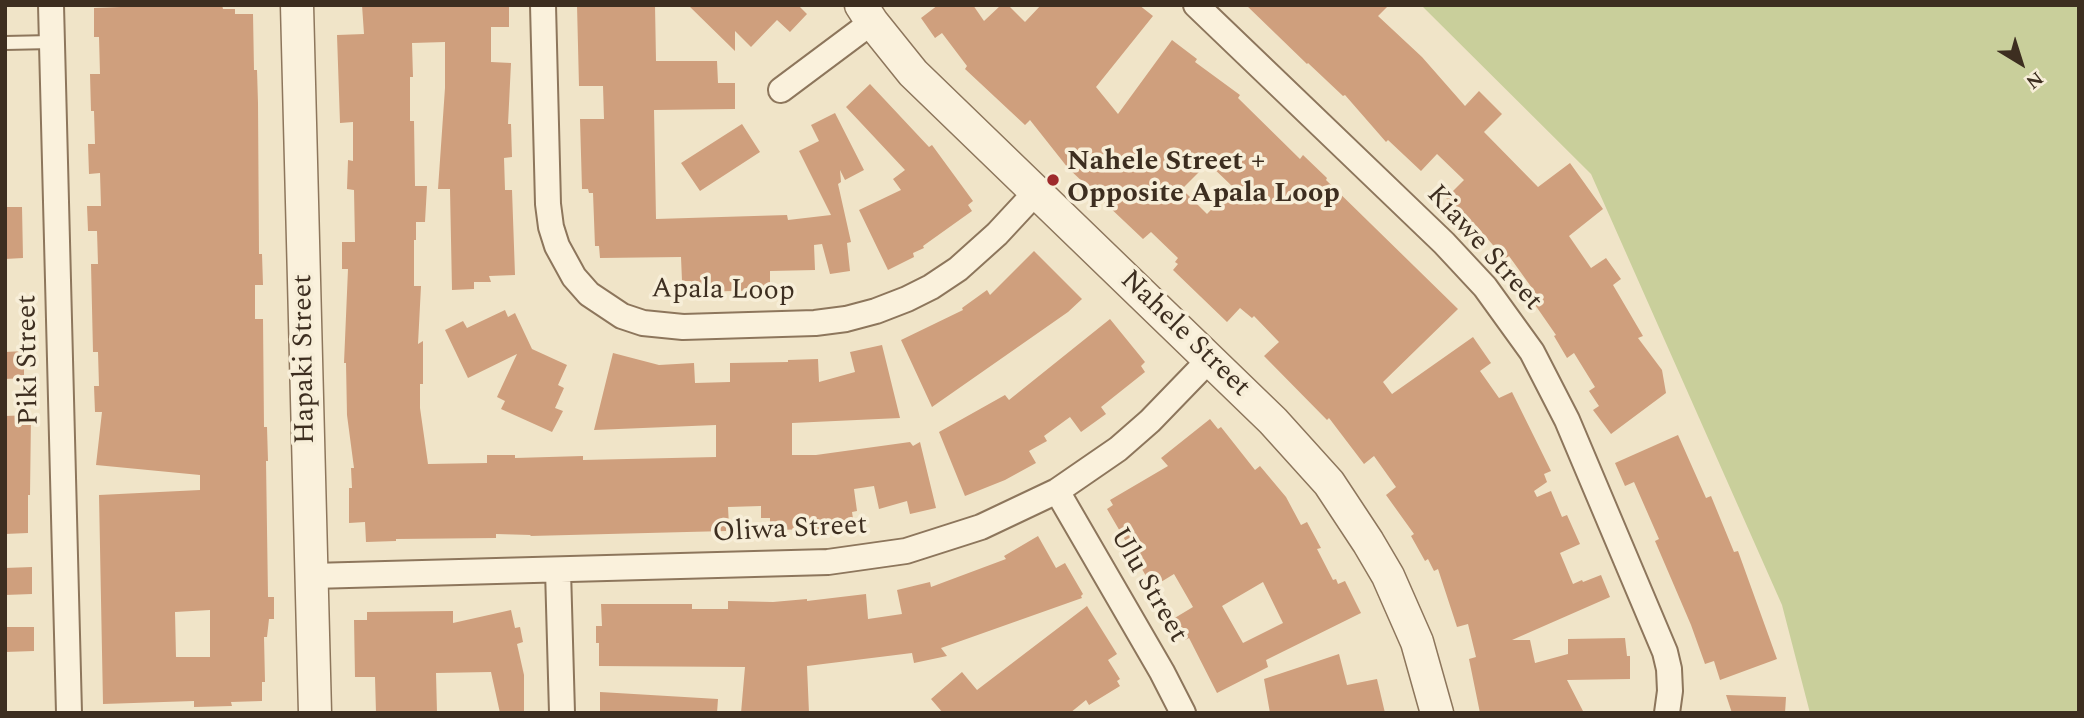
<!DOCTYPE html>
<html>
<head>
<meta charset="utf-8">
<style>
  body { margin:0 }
  #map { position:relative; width:2084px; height:718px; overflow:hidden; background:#f0e4c8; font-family:Spectral,serif }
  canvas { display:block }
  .frame { position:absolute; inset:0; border:7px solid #3d2e20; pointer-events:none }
  .north { position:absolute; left:1986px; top:28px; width:70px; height:70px; -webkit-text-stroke:5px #f7eed8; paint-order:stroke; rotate:142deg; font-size:19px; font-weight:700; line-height:28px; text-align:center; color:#3d2e20 }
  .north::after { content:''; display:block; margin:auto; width:24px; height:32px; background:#3d2e20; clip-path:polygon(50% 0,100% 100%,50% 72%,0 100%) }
</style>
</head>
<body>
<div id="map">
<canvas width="2084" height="718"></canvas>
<div class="frame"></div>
<div class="north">N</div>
</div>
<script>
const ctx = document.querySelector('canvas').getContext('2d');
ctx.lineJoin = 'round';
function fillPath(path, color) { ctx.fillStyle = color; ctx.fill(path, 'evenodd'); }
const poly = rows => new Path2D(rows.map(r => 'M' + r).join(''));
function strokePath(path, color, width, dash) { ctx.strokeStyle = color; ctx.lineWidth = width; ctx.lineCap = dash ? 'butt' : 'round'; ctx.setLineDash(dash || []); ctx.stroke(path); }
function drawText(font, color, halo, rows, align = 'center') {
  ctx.font = font + ' Spectral,serif'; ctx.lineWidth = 7; ctx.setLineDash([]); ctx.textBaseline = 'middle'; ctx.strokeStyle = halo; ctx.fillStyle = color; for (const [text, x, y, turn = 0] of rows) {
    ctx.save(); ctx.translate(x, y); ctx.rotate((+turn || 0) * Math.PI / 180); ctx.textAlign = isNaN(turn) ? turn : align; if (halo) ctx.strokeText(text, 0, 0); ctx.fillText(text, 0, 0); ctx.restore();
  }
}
const green = poly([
  [1421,5,2079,5,2079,713,1810,713,1782,605,1591,174]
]);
const building = poly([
  [174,5,222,5,223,9,235,9,235,14,253,14,254,70,257,70,258,103,259,254,262,254,263,285,255,285,255,319,263,319,264,427,267,427,268,461,266,461,268,597,274,597,274,619,269,619,267,637,264,637,265,682,262,682,262,701,231,702,232,706,194,707,194,701,103,704,99,495,200,490,200,475,96,465,102,412,95,412,94,386,99,386,98,352,93,352,91,264,98,264,97,231,88,231,87,206,101,206,100,173,89,174,88,144,95,144,94,111,91,111,90,74,100,74,99,37,94,37,94,8],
  [210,610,210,657,176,657,175,612],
  [362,5,509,5,509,27,491,27,491,62,511,63,508,124,511,124,512,157,504,158,505,190,512,190,515,275,489,276,491,282,474,282,474,289,452,290,450,189,438,189,445,88,445,42,412,43,413,77,410,77,410,121,414,121,415,186,427,186,425,222,416,222,416,240,414,240,414,286,421,286,418,344,423,341,423,384,420,384,420,408,428,464,487,463,487,455,515,455,515,458,583,456,583,460,716,457,716,425,594,430,613,353,659,365,694,363,695,383,730,382,730,363,788,362,788,360,818,359,819,382,855,372,850,352,882,345,900,418,792,423,792,455,816,455,910,442,913,446,920,442,936,508,910,514,907,501,879,509,874,486,854,489,857,511,852,512,854,525,823,529,770,530,770,518,761,518,761,506,728,507,729,526,726,526,726,531,530,536,531,535,496,534,496,538,396,539,396,541,366,542,365,522,349,523,349,488,352,488,351,468,354,468,347,415,346,363,344,363,348,269,342,269,342,242,355,242,354,190,347,189,348,160,353,161,353,122,340,123,337,35,364,34],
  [577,5,655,5,656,61,717,61,718,83,735,83,735,109,654,110,656,219,787,215,788,220,831,215,799,151,819,141,811,125,835,113,864,170,845,180,840,170,841,182,838,184,851,242,847,243,850,271,830,274,822,244,814,245,815,270,770,271,770,290,696,292,696,285,691,286,691,281,682,281,681,257,600,258,599,246,595,246,593,193,589,193,588,189,582,189,580,119,604,119,603,86,579,86],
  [688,5,798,5,807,14,790,32,777,20,751,47,735,31,735,51],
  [938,5,973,5,984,21,1001,5,1008,5,1025,22,1041,5,1139,5,1153,16,1096,87,1118,114,1172,40,1197,59,1195,62,1240,95,1238,98,1300,159,1303,155,1327,178,1326,180,1458,309,1383,382,1392,394,1473,337,1491,363,1480,371,1499,398,1512,392,1551,471,1544,474,1547,482,1534,491,1537,497,1551,491,1562,517,1567,515,1580,544,1560,553,1573,584,1582,580,1583,582,1601,575,1610,597,1512,640,1530,640,1535,663,1568,654,1568,639,1625,638,1627,656,1630,656,1630,679,1567,680,1584,713,1480,713,1469,659,1476,657,1468,624,1457,627,1438,569,1434,571,1428,559,1425,561,1411,536,1414,534,1386,495,1396,487,1374,456,1364,464,1329,418,1327,420,1264,356,1279,342,1254,316,1252,318,1240,308,1227,322,1173,270,1178,264,1175,262,1178,258,1151,232,1143,239,1068,168,1030,120,1025,125,965,69,967,66,942,33,935,38,921,18],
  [1208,163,1233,187,1207,214,1182,189],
  [1246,5,1389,5,1378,16,1422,57,1465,106,1479,91,1502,114,1484,132,1538,187,1570,163,1603,209,1569,236,1591,268,1606,258,1621,279,1613,285,1643,336,1638,338,1662,370,1666,393,1611,434,1593,410,1599,406,1589,391,1595,387,1574,353,1567,358,1554,336,1556,335,1531,299,1537,295,1509,256,1505,259,1473,222,1471,224,1446,198,1464,180,1437,154,1421,171,1388,140,1386,142,1345,95,1343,96,1308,63,1307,64],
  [870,84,929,147,932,145,973,201,968,205,972,211,923,246,924,248,913,253,914,257,888,270,859,210,901,190,893,179,905,170,846,107],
  [742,124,760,152,700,191,681,163],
  [5,207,22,207,23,258,5,259],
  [1034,251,1082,299,1068,312,932,407,901,340,963,310,962,308,987,290,990,295],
  [505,310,508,317,515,313,532,349,567,365,558,385,564,388,555,408,563,411,552,432,501,409,505,401,497,397,517,354,468,378,445,330,463,321,467,328],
  [1110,319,1145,362,1141,366,1145,372,1101,407,1106,414,1081,432,1070,417,1044,436,1047,441,1029,451,1036,463,1005,480,965,496,939,432,1005,395,1009,400],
  [24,351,24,378,5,379,5,352],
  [31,415,30,495,28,495,28,533,5,534,5,416],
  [1210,419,1218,429,1221,427,1255,470,1260,466,1286,497,1301,525,1307,522,1321,548,1317,549,1333,580,1336,579,1338,584,1345,581,1361,613,1266,660,1268,667,1217,693,1189,638,1185,640,1173,619,1193,607,1174,574,1156,585,1149,574,1146,576,1107,509,1113,505,1110,500,1168,466,1161,458],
  [1263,582,1283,623,1243,643,1222,606],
  [1678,435,1706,498,1711,496,1734,552,1738,551,1777,659,1720,680,1714,661,1705,664,1691,625,1655,541,1659,539,1634,482,1625,486,1615,463],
  [1038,536,1056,568,1065,563,1083,594,1081,596,1082,598,941,648,947,656,914,663,912,653,807,666,809,713,741,713,745,667,599,666,599,643,596,643,596,626,602,626,601,604,692,604,692,609,728,609,728,601,773,602,807,599,807,601,866,594,868,619,902,614,897,590,930,582,931,587,1006,559,1004,556],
  [32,567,32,594,5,595,5,568],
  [1087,606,1117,654,1108,660,1120,679,1117,681,1120,686,1089,705,1086,700,1070,713,943,713,931,699,962,672,977,690],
  [511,610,515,628,520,627,523,642,517,644,524,675,524,713,500,713,491,672,436,673,437,713,376,713,375,677,355,677,354,620,367,620,367,612,453,611,453,623],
  [5,627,34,627,34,651,5,652],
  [1339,654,1347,685,1377,679,1385,713,1270,713,1264,679],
  [600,692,718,699,717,713,600,713],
  [1726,695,1786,697,1785,713,1732,713]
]);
const service = poly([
  [5,43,52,42]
]);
const minor = poly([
  [51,5,69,713],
  [543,5,548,204,551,227,557,246,574,277,589,294,622,316,643,323,683,327,815,323,846,319,876,311,907,299,931,287,958,269,997,234,1036,192],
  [1196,5,1444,243,1485,287,1532,352,1567,420,1665,652,1669,669,1670,691,1667,713],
  [781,90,872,22],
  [1057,491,1162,672,1183,713],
  [558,570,562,713],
  [312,576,828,562,906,551,981,527,1057,491,1118,449,1150,421,1209,360]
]);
const tertiary = poly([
  [297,5,315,713],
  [861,5,872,22,913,73,1273,421,1329,483,1368,542,1388,576,1417,642,1437,713]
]);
const markers = [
  [1053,180,7,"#9e2a2b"]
];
const poiNames = [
  ["Nahele Street +",1067,164],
  ["Opposite Apala Loop",1067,196]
];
const streetNames = [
  ["Kiawe Street",1483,249,48],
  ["Apala Loop",723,292,1],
  ["Nahele Street",1184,335,44],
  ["Hapaki Street",306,359,-91],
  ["Piki Street",30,360,-91],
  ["Oliwa Street",790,531,-3],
  ["Ulu Street",1147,586,60]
];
fillPath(green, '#c9cf9b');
fillPath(building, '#cf9f7d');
strokePath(service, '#8d765c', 16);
strokePath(minor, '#8d765c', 28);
strokePath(tertiary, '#8d765c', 35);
strokePath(service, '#faf1dc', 12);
strokePath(minor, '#faf1dc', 24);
strokePath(tertiary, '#faf1dc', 32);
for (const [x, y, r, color] of markers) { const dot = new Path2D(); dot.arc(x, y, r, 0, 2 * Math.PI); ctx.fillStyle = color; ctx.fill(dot); strokePath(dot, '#f7eed8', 2.5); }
drawText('bold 28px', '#3d2e20', '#f7eed8', poiNames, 'left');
drawText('28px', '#3d2e20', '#f7eed8', streetNames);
</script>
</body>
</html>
